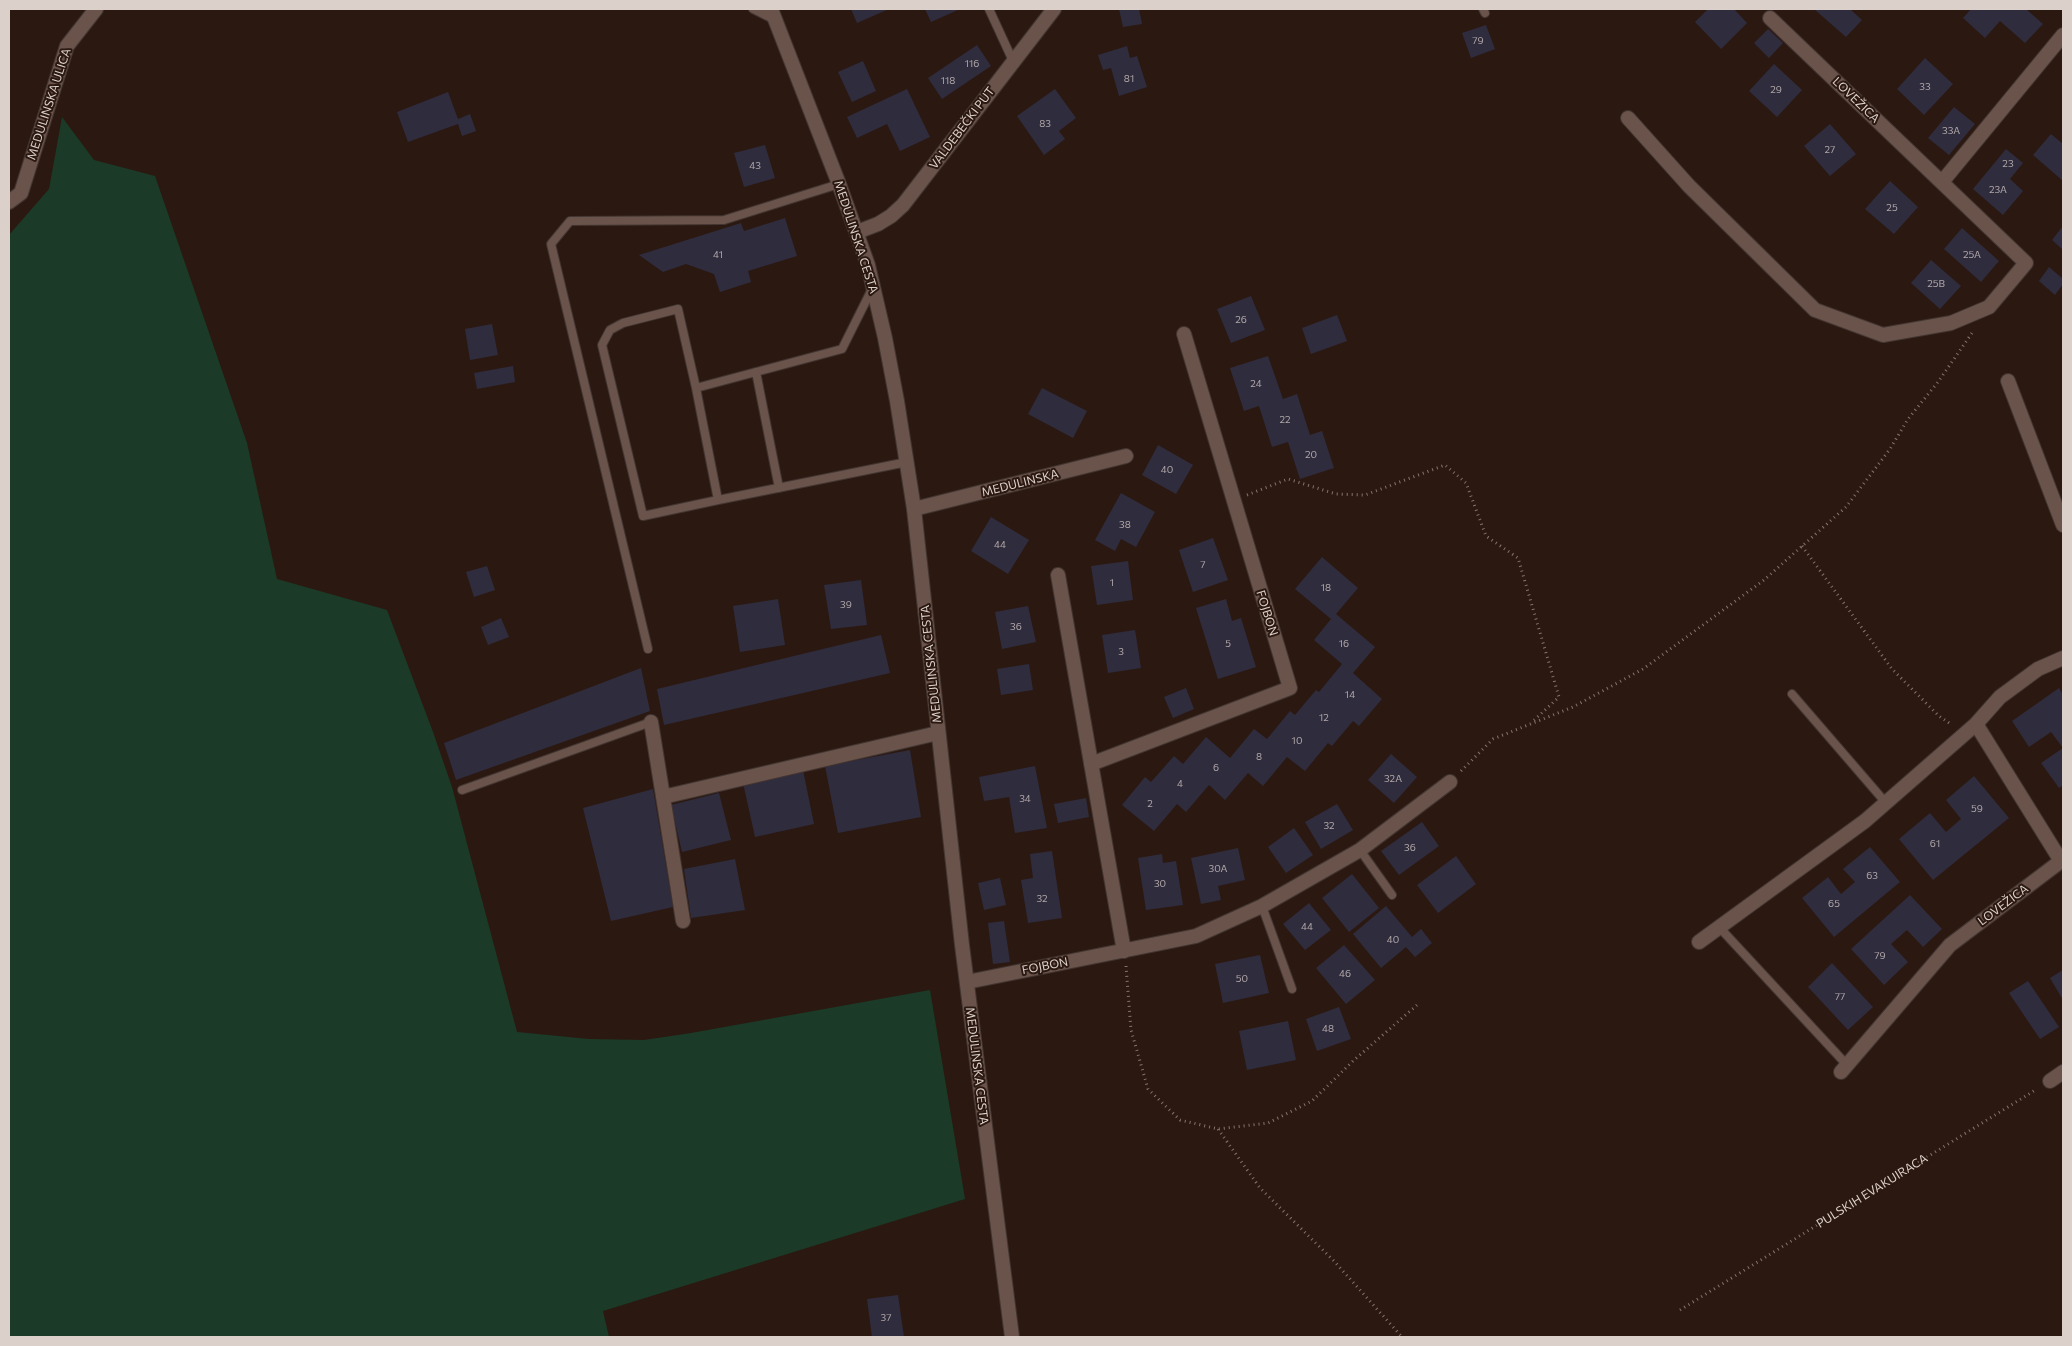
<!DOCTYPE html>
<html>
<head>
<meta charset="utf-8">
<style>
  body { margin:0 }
  #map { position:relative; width:2072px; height:1346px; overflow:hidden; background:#2b1911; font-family:Commissioner,sans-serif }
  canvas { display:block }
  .frame { position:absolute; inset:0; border:10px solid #dcd0ca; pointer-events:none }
</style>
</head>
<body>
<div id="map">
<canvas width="2072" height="1346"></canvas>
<div class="frame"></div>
</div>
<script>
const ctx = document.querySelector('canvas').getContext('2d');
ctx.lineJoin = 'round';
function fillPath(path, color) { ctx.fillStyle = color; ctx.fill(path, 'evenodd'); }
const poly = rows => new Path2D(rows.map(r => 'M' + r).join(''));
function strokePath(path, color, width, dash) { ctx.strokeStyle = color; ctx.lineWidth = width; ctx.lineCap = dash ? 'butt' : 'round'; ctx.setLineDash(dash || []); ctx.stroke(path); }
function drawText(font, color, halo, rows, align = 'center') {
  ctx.font = font + ' Commissioner,sans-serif'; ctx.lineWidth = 4; ctx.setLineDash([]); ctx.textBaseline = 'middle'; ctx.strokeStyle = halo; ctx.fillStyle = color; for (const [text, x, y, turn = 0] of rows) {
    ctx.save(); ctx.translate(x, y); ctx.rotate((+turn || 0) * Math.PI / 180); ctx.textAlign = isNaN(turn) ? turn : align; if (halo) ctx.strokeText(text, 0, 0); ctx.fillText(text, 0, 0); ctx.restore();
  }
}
const green = poly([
  [62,117,94,160,155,176,247,443,277,579,387,610,433,732,452,787,517,1032,589,1039,644,1040,691,1033,930,990,965,1199,603,1311,609,1337,9,1337,9,235,49,189]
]);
const building = poly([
  [851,9,889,9,857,23],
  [925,9,960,9,931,22],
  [1119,9,1139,9,1142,24,1123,27],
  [1708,9,1734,9,1747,23,1721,49,1695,22],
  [1814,9,1852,9,1851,10,1862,20,1846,37],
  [1971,9,2026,9,2043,24,2025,43,2000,21,1985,38,1963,18],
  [1486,25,1495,49,1471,58,1462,33],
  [1768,29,1783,43,1769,58,1754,43],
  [977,45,991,66,942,99,928,78],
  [1127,46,1130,58,1137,56,1147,87,1119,96,1111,68,1103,70,1098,55],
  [1925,58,1953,84,1924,115,1897,89],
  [863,61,876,91,852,102,838,72],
  [1774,64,1802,90,1777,117,1749,91],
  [907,89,930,137,900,151,887,124,857,138,847,117],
  [1055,89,1076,118,1059,131,1065,139,1044,155,1017,116],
  [448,92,458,119,470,114,476,131,462,136,458,124,408,142,397,112],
  [1954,107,1975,124,1949,155,1928,138],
  [1830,124,1856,154,1830,176,1804,146],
  [2051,134,2063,144,2063,181,2033,155],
  [765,145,775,178,744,187,734,153],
  [2006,149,2023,163,2010,179,2023,191,2003,215,1973,189],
  [1890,181,1918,207,1894,234,1865,209],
  [785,218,797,256,748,271,751,282,720,292,714,274,686,264,663,272,639,255,741,223,744,231],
  [2063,226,2063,250,2052,240],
  [1962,228,1999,261,1981,282,1944,249],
  [1931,260,1961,286,1940,309,1911,283],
  [2049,267,2063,279,2063,284,2055,295,2039,281],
  [1251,296,1265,330,1231,343,1217,309],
  [1337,315,1347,341,1311,354,1302,328],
  [492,324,498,355,470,360,465,329],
  [1268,356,1283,399,1297,394,1310,435,1322,431,1334,468,1300,479,1288,442,1272,447,1259,406,1244,411,1230,368],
  [513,366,515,382,477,389,474,373],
  [1042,388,1087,411,1073,438,1028,414],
  [1158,445,1193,465,1176,494,1142,475],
  [1121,493,1155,512,1136,547,1121,539,1115,551,1095,540],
  [991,517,1029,540,1008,574,971,551],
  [1213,538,1228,580,1193,592,1179,550],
  [1322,557,1358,588,1336,614,1375,647,1353,673,1382,699,1359,726,1353,721,1332,746,1328,743,1305,771,1287,757,1263,786,1248,773,1225,800,1209,785,1186,812,1177,804,1154,831,1122,805,1145,777,1151,782,1174,756,1183,764,1206,737,1230,758,1254,729,1267,739,1290,711,1295,715,1316,690,1319,692,1342,664,1314,640,1331,619,1295,589],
  [1128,561,1133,600,1097,605,1091,566],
  [487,566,495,590,474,597,466,572],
  [861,580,867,625,831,629,824,585],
  [778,599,785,645,740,652,733,606],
  [1226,599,1232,621,1241,618,1256,667,1218,679,1196,608],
  [1028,606,1036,642,1002,649,995,612],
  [501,618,509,637,488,645,481,627],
  [1135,630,1141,668,1108,673,1102,635],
  [881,635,890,673,664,725,657,689],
  [1029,664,1033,690,1001,695,997,669],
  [641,668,650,711,456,780,444,743],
  [1186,688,1194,709,1173,718,1164,697],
  [2059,688,2063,695,2063,785,2059,788,2041,763,2063,748,2051,732,2029,747,2012,721],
  [910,750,921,817,838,833,825,766],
  [1391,754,1417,777,1394,803,1368,780],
  [1035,766,1047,828,1015,833,1009,797,984,801,979,777],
  [803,770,814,824,755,837,743,783],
  [1974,776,2009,818,1933,880,1899,839,1930,813,1946,832,1961,819,1946,800],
  [653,789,673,907,611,921,583,808],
  [719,793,731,840,682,852,671,805],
  [1086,798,1089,817,1058,823,1054,804],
  [1337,804,1353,830,1321,849,1305,822],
  [1422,822,1439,846,1399,875,1381,851],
  [1294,828,1313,855,1286,873,1268,847],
  [1870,847,1900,882,1834,937,1802,898,1828,877,1841,894,1855,882,1843,869],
  [1238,848,1245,880,1218,886,1221,900,1201,904,1191,858],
  [1052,851,1062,918,1028,923,1021,880,1033,878,1030,854],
  [1162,854,1163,863,1176,861,1183,905,1146,910,1138,858],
  [1456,856,1476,884,1438,913,1417,885],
  [735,859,745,910,691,918,684,869],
  [1352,874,1379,908,1349,932,1322,898],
  [1000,878,1006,905,984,910,978,883],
  [1910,895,1942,929,1923,947,1907,930,1891,944,1908,962,1884,985,1851,949],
  [1309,903,1331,930,1305,950,1283,924],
  [1386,906,1412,937,1421,929,1432,943,1415,957,1406,947,1381,968,1353,934],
  [1004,921,1010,962,993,964,988,923],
  [1344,945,1375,980,1346,1004,1316,968],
  [1260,955,1269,993,1223,1003,1215,964],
  [1832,963,1873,1007,1848,1030,1808,987],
  [2063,970,2063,1000,2050,978],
  [2028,981,2059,1027,2040,1039,2009,993],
  [1339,1007,1351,1039,1317,1051,1306,1019],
  [1288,1021,1296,1060,1247,1070,1239,1031],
  [898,1295,904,1337,872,1337,867,1299]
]);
const path = poly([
  [1247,495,1288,479,1336,494,1365,495,1445,465,1466,483,1486,536,1518,558,1559,697,1532,722],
  [1802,546,1892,669,1939,716,1952,725],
  [1461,771,1493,739,1573,707,1643,669,1764,580,1846,507,1890,449,1908,419,1938,382,1972,333],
  [1126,966,1131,1030,1148,1089,1180,1120,1218,1129,1268,1123,1312,1101,1353,1061,1417,1005],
  [1218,1129,1260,1188,1334,1261,1402,1337],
  [1680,1310,2037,1089]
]);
const service = poly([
  [753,9,775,20],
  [989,9,1013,61],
  [1483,9,1485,13],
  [872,289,842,349,696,388,718,500,907,462],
  [756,372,779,488],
  [696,388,678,309,623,323,610,330,602,345,643,516,718,500],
  [648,649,551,244,570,221,724,220,839,184],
  [1792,694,1886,803],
  [462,790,651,722],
  [1360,850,1392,895],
  [1262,906,1292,989],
  [1719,927,1847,1065]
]);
const minor = poly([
  [1628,118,1689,186,1815,310,1883,335,1951,323,1989,307,2026,263,1770,18],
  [1942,182,2063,35],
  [9,202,21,193,67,46,96,9],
  [857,232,878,224,891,216,903,205,1054,9],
  [2008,381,2063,525],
  [914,509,1126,456],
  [1058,575,1124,951],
  [651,722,683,921],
  [1091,764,1290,688,1184,334],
  [663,797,938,733],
  [1699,942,1865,821,1976,724,2000,697,2038,669,2063,658],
  [967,982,1196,936,1262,906,1360,850,1450,782],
  [1841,1072,1950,945,2061,861,1976,724],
  [2050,1081,2063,1072]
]);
const secondary = poly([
  [771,9,839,184,868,265,885,338,897,401,914,509,962,945,1012,1337]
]);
const numberNames = [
  ["79",1478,41],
  ["116",972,64],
  ["81",1129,79],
  ["118",948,81],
  ["33",1925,87],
  ["29",1776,90],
  ["83",1045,124],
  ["33A",1951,131],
  ["27",1830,150],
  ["23",2008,164],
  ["43",755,166],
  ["23A",1998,190],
  ["25",1892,208],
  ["41",718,255],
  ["25A",1972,255],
  ["25B",1936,284],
  ["26",1241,320],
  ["24",1256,384],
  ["22",1285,420],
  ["20",1311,455],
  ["40",1167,470],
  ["38",1125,525],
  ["44",1000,545],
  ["7",1203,565],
  ["1",1112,583],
  ["18",1326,588],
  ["39",846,605],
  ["36",1016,627],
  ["5",1228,644],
  ["16",1344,644],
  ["3",1121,652],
  ["14",1350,695],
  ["12",1324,718],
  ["10",1297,741],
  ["8",1259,757],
  ["6",1216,768],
  ["32A",1393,779],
  ["4",1180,784],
  ["34",1025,799],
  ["2",1150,804],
  ["59",1977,809],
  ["32",1329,826],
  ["61",1935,844],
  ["36",1410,848],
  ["30A",1218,869],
  ["63",1872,876],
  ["30",1160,884],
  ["32",1042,899],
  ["65",1834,904],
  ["44",1307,927],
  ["40",1393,940],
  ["79",1880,956],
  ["46",1345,974],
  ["50",1242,979],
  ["77",1840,997],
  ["48",1328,1029],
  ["37",886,1318]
];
const streetNames = [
  ["LOVEŽICA",1856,100,44],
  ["MEDULINSKA ULICA",49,104,-72],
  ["VALDEBEČKI PUT",962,128,-53],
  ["MEDULINSKA CESTA",856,237,72],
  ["MEDULINSKA",1020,483,-14],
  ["FOJBON",1267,613,73],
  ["MEDULINSKA CESTA",931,664,-96],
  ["LOVEŽICA",2003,905,-37],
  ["FOJBON",1045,966,-11],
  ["MEDULINSKA CESTA",977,1066,83],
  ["PULSKIH EVAKUIRACA",1872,1191,-32]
];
fillPath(green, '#1b3a28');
fillPath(building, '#2f2c3e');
strokePath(service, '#423531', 10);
strokePath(minor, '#423531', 16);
strokePath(secondary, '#423531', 16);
strokePath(path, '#84756e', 3, [1, 4]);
strokePath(service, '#69534a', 8);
strokePath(minor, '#69534a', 14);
strokePath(secondary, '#69534a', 14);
drawText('10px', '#b1a7a7', null, numberNames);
drawText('12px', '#dcd0ca', '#2b1911', streetNames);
</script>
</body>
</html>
